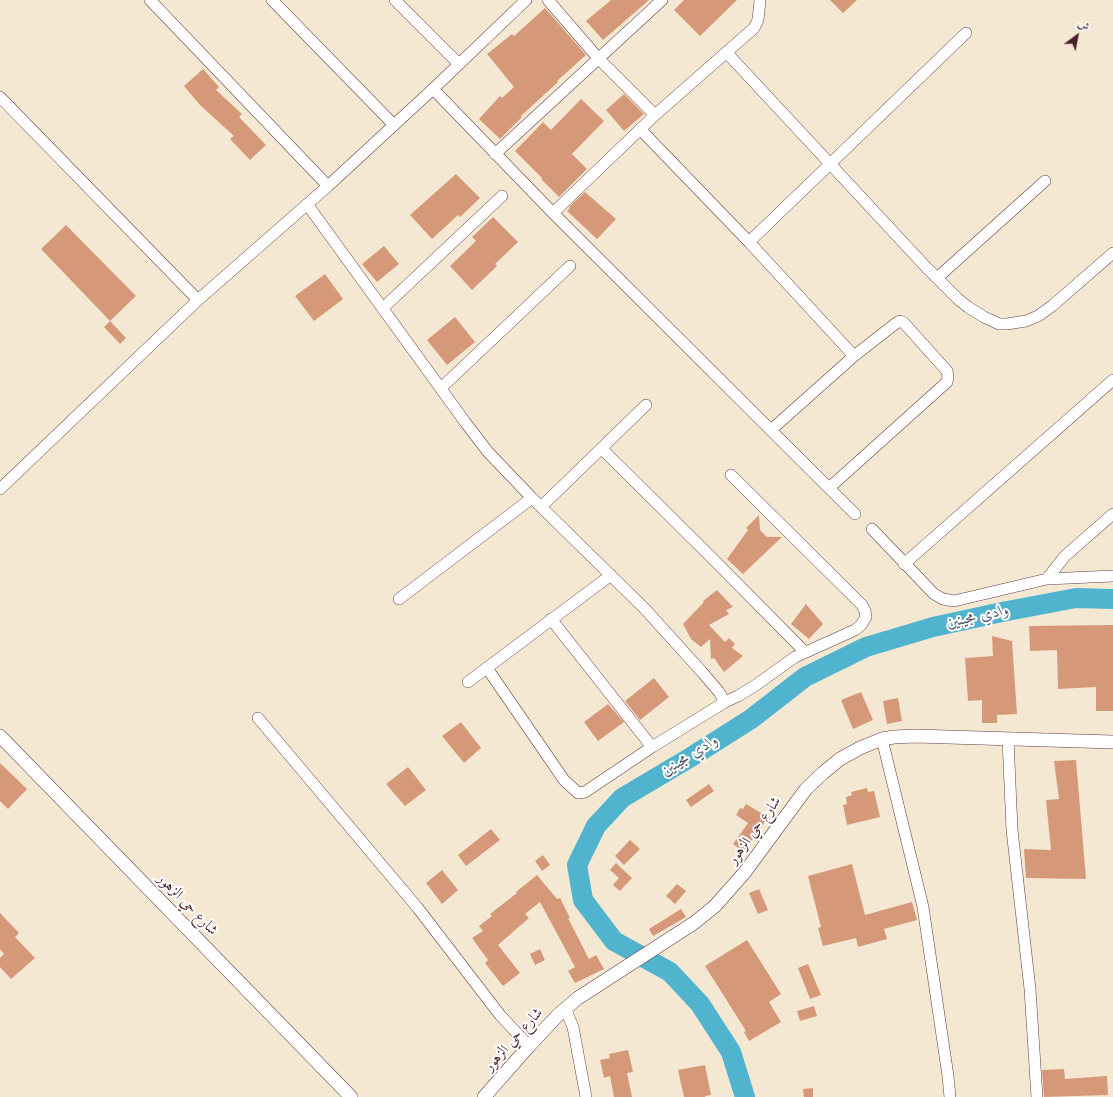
<!DOCTYPE html>
<html>
<head>
<meta charset="utf-8">
<style>
  body { margin:0 }
  #map { position:relative; width:1113px; height:1097px; overflow:hidden; background:#f5e8d2; font-family:Cardo,Amiri,serif }
  canvas { display:block }
  .north { position:absolute; left:1057px; top:16px; width:40px; height:40px; -webkit-text-stroke:3px #fff; paint-order:stroke; rotate:32deg; font-size:11px; font-weight:700; line-height:16px; text-align:center; color:#4a1f2b }
  .north::after { content:''; display:block; margin:auto; width:14px; height:18px; background:#4a1f2b; clip-path:polygon(50% 0,100% 100%,50% 72%,0 100%) }
</style>
</head>
<body>
<div id="map">
<canvas width="1113" height="1097"></canvas>
<div class="north">ش</div>
</div>
<script>
const ctx = document.querySelector('canvas').getContext('2d');
ctx.lineJoin = 'round';
const poly = rows => new Path2D(rows.map(r => 'M' + r).join(''));
function strokePath(path, color, width, dash) { ctx.strokeStyle = color; ctx.lineWidth = width; ctx.lineCap = dash ? 'butt' : 'round'; ctx.setLineDash(dash || []); ctx.stroke(path); }
function fillPath(path, color) { ctx.fillStyle = color; ctx.fill(path, 'evenodd'); }
function drawText(font, color, halo, rows, align = 'center') {
  ctx.font = font + ' Cardo,Amiri,serif'; ctx.lineWidth = 4; ctx.setLineDash([]); ctx.textBaseline = 'middle'; ctx.strokeStyle = halo; ctx.fillStyle = color; for (const [text, x, y, turn = 0] of rows) {
    ctx.save(); ctx.translate(x, y); ctx.rotate((+turn || 0) * Math.PI / 180); ctx.textAlign = isNaN(turn) ? turn : align; if (halo) ctx.strokeText(text, 0, 0); ctx.fillText(text, 0, 0); ctx.restore();
  }
}
const river = poly([
  [745,1097,731,1052,700,1004,670,972,614,941,583,900,577,865,596,826,622,798,691,757,751,719,805,677,866,647,933,627,1002,612,1076,598,1113,599]
]);
const building = poly([
  [611,0,649,0,603,40,586,21],
  [684,0,737,0,700,36,674,10],
  [830,0,857,0,843,13],
  [545,8,586,55,557,81,558,82,521,116,522,117,500,139,479,119,500,96,502,98,514,87,487,54,512,34,514,36],
  [203,69,219,87,216,90,242,114,239,117,266,145,250,160,230,139,234,136,200,105,184,86],
  [624,94,644,114,624,131,606,110],
  [581,99,604,121,572,154,587,169,559,197,541,179,542,178,515,151,543,122,551,130],
  [456,174,480,198,460,217,458,215,432,239,410,215],
  [585,192,616,219,597,239,567,211,570,208,569,207],
  [493,217,518,242,495,264,497,266,472,290,450,266,476,241,472,237],
  [66,225,136,296,110,321,41,249],
  [384,246,399,264,377,282,362,264],
  [325,274,343,299,314,321,295,296],
  [455,317,475,342,447,365,427,340],
  [110,321,126,338,120,344,104,327],
  [759,515,760,530,767,537,782,537,743,574,727,559,748,530,746,528],
  [717,590,733,607,726,610,729,614,709,625,725,642,729,638,735,644,732,648,743,656,724,672,714,658,711,659,710,639,701,647,691,639,683,624,704,602,703,601],
  [806,604,823,624,809,639,791,624],
  [1113,625,1113,711,1096,711,1096,687,1058,689,1057,650,1030,651,1029,626],
  [992,636,1012,641,1017,714,997,715,997,723,982,723,982,700,968,701,965,658,993,656],
  [654,678,669,697,640,720,625,701],
  [861,692,873,720,853,729,841,700],
  [898,698,902,721,887,724,883,701],
  [608,704,624,722,598,741,584,722],
  [461,722,481,748,464,763,442,736],
  [1076,760,1086,879,1026,878,1024,849,1051,850,1046,800,1059,799,1054,761],
  [0,763,27,789,8,809,0,801],
  [408,767,426,790,405,806,386,784],
  [709,784,714,791,691,807,686,800],
  [867,788,868,792,874,791,880,817,847,825,843,805,847,804,846,797,852,795,851,792],
  [746,804,768,817,744,852,733,844,748,823,736,815,740,808,743,809],
  [491,829,500,840,466,866,458,855],
  [630,840,640,849,624,865,615,856],
  [543,855,550,865,542,871,535,861],
  [616,863,632,878,620,891,613,885,619,878,610,870],
  [852,864,865,915,912,902,917,920,884,929,887,939,858,947,856,938,823,946,818,928,821,927,808,876],
  [442,870,458,890,442,904,426,883],
  [537,875,557,899,560,898,570,918,568,918,589,959,596,955,604,969,575,983,568,971,575,967,540,902,525,914,529,918,498,945,520,973,503,986,485,963,488,960,472,938,483,931,479,926,492,916,490,914,517,893,516,892],
  [677,884,686,891,675,904,666,896],
  [759,889,768,910,758,914,749,893],
  [681,909,686,917,653,936,649,929],
  [0,913,19,933,15,937,35,958,11,979,0,967,0,958,4,954,0,949],
  [747,940,781,994,769,1002,781,1022,749,1041,744,1032,746,1031,705,966],
  [540,949,545,960,535,965,530,954],
  [808,964,821,995,810,999,798,968],
  [814,1006,817,1016,800,1021,797,1011],
  [628,1050,633,1072,627,1073,632,1097,614,1097,610,1076,604,1078,600,1060,610,1058,609,1054],
  [705,1065,711,1095,705,1096,705,1097,684,1097,678,1070],
  [1064,1069,1065,1079,1107,1076,1108,1095,1044,1097,1042,1070],
  [813,1088,813,1097,804,1097,803,1089]
]);
const minor = poly([
  [150,0,328,186],
  [272,0,394,125],
  [395,0,459,64],
  [548,0,598,58,655,115],
  [727,53,925,266,958,299,968,307,984,317,999,324,1007,324,1026,321,1038,316,1052,306,1113,253],
  [433,89,553,213,855,514],
  [0,97,198,300],
  [640,129,749,242,854,356],
  [495,154,662,0],
  [307,204,465,422,488,452,532,498,645,609,702,672,719,692,725,702,652,747,585,792,578,793,564,780,487,668],
  [553,213,655,115,754,28,758,20,760,0],
  [749,242,966,33],
  [937,278,1045,181],
  [383,308,502,196],
  [441,388,570,266],
  [771,430,854,356,895,324,900,321,904,323,947,371,948,376,947,382,829,488],
  [602,449,711,557,805,652],
  [0,489,198,300,328,186,433,89,526,0],
  [541,507,646,405],
  [872,529,934,594,943,599,954,601,1047,579,1113,576],
  [904,564,1113,380],
  [1047,579,1065,556,1113,514],
  [399,599,532,498],
  [551,619,652,747],
  [468,682,611,575],
  [725,702,738,696,756,685,795,657,855,630,861,625,866,617,865,611,862,605,731,475],
  [258,718,417,907,500,1015,529,1046],
  [882,739,923,907,948,1076,950,1097],
  [1008,739,1012,830,1030,989,1037,1097],
  [565,1008,573,1027,586,1097]
]);
const tertiary = poly([
  [0,736,351,1097],
  [484,1097,529,1046,558,1015,578,998,694,923,715,906,745,872,806,789,823,773,840,759,860,748,882,739,894,737,915,736,1113,742]
]);
const streetNames = [
  ["شارع حي الزهور",755,831,-54],
  ["شارع حي الزهور",187,905,46],
  ["شارع حي الزهور",514,1040,-48]
];
const waterNames = [
  ["وادي مجينين",978,617,-12],
  ["وادي مجينين",690,756,-32]
];
strokePath(river, '#50b4cf', 20);
fillPath(building, '#d5997a');
strokePath(minor, '#643d44', 12);
strokePath(tertiary, '#643d44', 14);
strokePath(minor, '#fff', 11);
strokePath(tertiary, '#fff', 13);
drawText('15px', '#4a1f2b', '#fff', streetNames);
drawText('italic 16px', '#4c5b6d', '#fff', waterNames);
</script>
</body>
</html>
